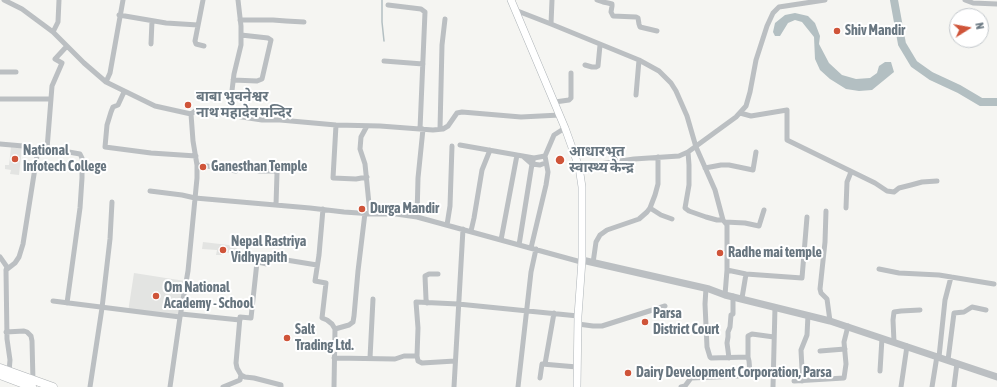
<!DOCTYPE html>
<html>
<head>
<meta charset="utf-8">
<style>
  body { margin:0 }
  #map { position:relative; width:997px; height:387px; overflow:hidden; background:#f5f5f2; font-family:"Asap Condensed",sans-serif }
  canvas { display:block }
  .north { position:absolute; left:949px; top:8px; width:40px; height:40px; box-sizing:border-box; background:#fff; border:1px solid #c3c8cc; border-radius:50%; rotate:79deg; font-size:11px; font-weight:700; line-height:16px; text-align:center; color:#687680 }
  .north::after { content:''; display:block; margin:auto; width:14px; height:18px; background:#cf5439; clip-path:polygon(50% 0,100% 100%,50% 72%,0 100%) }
</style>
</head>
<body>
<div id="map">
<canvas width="997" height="387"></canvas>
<div class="north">N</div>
</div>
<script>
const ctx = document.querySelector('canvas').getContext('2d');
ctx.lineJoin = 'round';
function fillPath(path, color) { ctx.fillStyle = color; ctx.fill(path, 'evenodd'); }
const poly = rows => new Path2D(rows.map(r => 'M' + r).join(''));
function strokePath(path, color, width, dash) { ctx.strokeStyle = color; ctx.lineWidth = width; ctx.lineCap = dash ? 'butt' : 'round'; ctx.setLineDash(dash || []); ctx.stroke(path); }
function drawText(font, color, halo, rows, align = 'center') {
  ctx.font = font + ' "Asap Condensed","Noto Sans Devanagari",sans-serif'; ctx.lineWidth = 4; ctx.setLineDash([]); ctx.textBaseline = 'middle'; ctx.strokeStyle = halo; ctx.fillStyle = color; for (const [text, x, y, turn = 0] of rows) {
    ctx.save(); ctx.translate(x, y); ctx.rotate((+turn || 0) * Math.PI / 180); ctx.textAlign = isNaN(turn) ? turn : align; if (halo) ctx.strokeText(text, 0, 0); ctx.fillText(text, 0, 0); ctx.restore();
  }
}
const built = poly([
  [11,147,22,148,19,175,10,174,11,170,5,169,5,165,9,165],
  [203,242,237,246,236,254,223,252,222,255,216,255,217,250,202,249],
  [134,273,185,281,178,318,128,312]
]);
const water = poly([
  [795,13,808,16,815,23,820,36,819,44,829,63,842,75,856,79,870,78,877,73,879,66,885,62,891,62,894,72,872,90,859,91,846,89,830,79,820,70,815,59,814,37,802,22,795,20,788,23,780,36,775,36,773,32,775,23,785,15]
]);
const stream = poly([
  [382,0,382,22,384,41]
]);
const river = poly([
  [894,0,902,44,914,64,931,76,959,89,981,102,997,102]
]);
const minor = poly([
  [4,0,22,9,53,32,84,63,106,82,155,106,191,114,195,111,202,111,262,120,280,120,336,125,380,126,433,130,443,129,448,126,457,113,462,112,521,117,560,115],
  [203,0,195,41,196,44,204,46],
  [597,0,603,2,608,3,612,4,612,6,611,12,613,16,636,17,638,18,639,24,640,27,657,31],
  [965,0,973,3,997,4],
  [388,5,421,9,425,12,420,129],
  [515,10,551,24,639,60,659,71,671,83,676,91,687,116,696,147,715,190,723,220,727,225,727,270,725,295],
  [119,15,166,23,198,25],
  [240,20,273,20,286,21,304,22],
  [551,24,552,0],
  [53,32,58,22,59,0],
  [151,44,152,21],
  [384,61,423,64],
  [585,65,592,67,596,67,598,66,600,45],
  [0,72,16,72],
  [233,80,257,81,262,79,271,40,268,38,241,35],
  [106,82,110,73,123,0],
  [124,92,118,105,113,107,111,112,107,125,105,147,151,153,196,156],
  [636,95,639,60],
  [0,99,51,99],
  [555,102,569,100,571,98,571,73],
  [740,113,751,116,787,110,787,140,875,183,887,191,894,192,899,188,911,185,922,182,937,181],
  [229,115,234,74,241,45,241,26,238,0],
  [336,125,333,178,356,179,367,177],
  [367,126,361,137,360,149,365,164,370,214],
  [440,129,442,45,445,19],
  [0,144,23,146,45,150,52,149,80,154,82,158,82,178,80,208,67,303],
  [460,145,534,158,545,156],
  [47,149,52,86,62,63,55,59,67,46],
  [688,152,689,165,689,185,685,208,689,211,706,217,717,220,723,220],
  [524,157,532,164,540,165,545,163],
  [197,165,207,166,236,171],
  [579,167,634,159,679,156,688,152,736,117,746,106,750,92,756,60,767,26,773,13,779,7,825,0],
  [705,168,721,165,729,165,753,170,756,152],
  [259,171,275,171,277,173,276,205],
  [150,191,182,195,195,198,310,208,344,212,373,214,396,214,417,217,581,262],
  [650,208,661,215,672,219],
  [846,208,847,182,851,172],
  [323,209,319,255,315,281,326,283,322,318,327,320,332,324,335,329,334,387],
  [826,211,825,242,820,289,821,293,827,299,830,321],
  [417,217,418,178,423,129],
  [725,222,745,223,759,226,764,210],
  [447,225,450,206,452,146],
  [471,231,474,218,482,170,490,150],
  [501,240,517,155],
  [519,245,532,164,534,158],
  [531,248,546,185,548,172,545,156,554,135,565,128],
  [0,257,7,267,6,270],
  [236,257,267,264,269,256,274,258,317,265],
  [257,262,251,318,240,317,236,363,237,368,241,375,245,377,254,378,281,385,281,387],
  [593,263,596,242,600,235,607,230,639,219,647,212,650,208,655,195,658,184,658,157],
  [879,269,899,273,939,275,994,284],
  [727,270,746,274,802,278,807,217],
  [706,288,705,304,707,347,710,357,711,358,748,357,748,336,752,334,774,337],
  [742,298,746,274],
  [53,301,180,317],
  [427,303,426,299,425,276,429,274,438,274],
  [181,314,240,320],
  [578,324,593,326,602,326,665,306],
  [335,329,349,325,353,322,354,316,358,271,365,213],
  [6,332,24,331,27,332,31,336,32,341,33,381],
  [894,342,893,320,894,312,901,311,920,310],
  [820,351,845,349],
  [939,357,945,300,951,277],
  [334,358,395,359,404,356,417,356],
  [370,358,373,299],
  [729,358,727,343,728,337,728,332,730,327,731,315,733,314,733,296],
  [948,360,954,313,964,312,972,307,986,310],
  [455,361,422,363,418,361,417,356,418,328,416,302,458,304,578,316],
  [545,364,554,313],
  [880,371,882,338],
  [9,372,10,360,7,339,6,270,15,263,19,257,23,244,38,149],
  [540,378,542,364,577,367],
  [794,381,844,378,846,364,844,342,848,326],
  [802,381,802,369,801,350,807,335,808,315],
  [90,387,102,308,110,239,112,202],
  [170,387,180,317,188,271,197,178,197,165,193,141,191,114],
  [223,387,240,380,241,375],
  [454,387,463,229],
  [518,387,531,272,536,249],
  [681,387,685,386,691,378,737,376,750,373,749,361,748,357],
  [773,387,775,307],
  [901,387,907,346],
  [932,387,937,356],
  [954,387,957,363]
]);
const tertiary = poly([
  [582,260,709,289,725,295,830,321,997,377]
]);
const secondary = poly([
  [511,0,565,128,579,167,582,187,582,260,578,316,577,387]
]);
const primary = poly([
  [0,368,53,387],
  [0,375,32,387]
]);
const markers = [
  [837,31,4,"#cf5439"],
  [188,105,4,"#cf5439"],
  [15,159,4,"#cf5439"],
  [560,160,5,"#cf5439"],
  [203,167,4,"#cf5439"],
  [362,209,4,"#cf5439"],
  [223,250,4,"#cf5439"],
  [720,253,4,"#cf5439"],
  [156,296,4,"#cf5439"],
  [645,322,4,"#cf5439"],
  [287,338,4,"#cf5439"],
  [628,373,4,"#cf5439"]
];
const poiNames = [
  ["Shiv Mandir",845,31],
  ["बाबा भुवनेश्वर",196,97],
  ["नाथ महादेव मन्दिर",196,113],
  ["National",23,151],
  ["Infotech College",23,167],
  ["आधारभूत",569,152],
  ["स्वास्थ्य केन्द्र",569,168],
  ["Ganesthan Temple",211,167],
  ["Durga Mandir",370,209],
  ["Nepal Rastriya",231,242],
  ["Vidhyapith",231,258],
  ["Radhe mai temple",728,253],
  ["Om National",164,288],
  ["Academy - School",164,304],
  ["Parsa",653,314],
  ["District Court",653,330],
  ["Salt",295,330],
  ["Trading Ltd.",295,346],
  ["Dairy Development Corporation, Parsa",636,373]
];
fillPath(built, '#e3e4e2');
fillPath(water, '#b3bfc2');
strokePath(stream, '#b3bfc2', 1.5);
strokePath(river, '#b3bfc2', 8);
strokePath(secondary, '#adb3b7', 8);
strokePath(primary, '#afb3b6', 9);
strokePath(minor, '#bbbfc2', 5);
strokePath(tertiary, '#bbbfc2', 7);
strokePath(secondary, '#fff', 7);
strokePath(primary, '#fff', 8);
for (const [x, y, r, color] of markers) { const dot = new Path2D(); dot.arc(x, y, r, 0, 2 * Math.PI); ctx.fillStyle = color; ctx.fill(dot); strokePath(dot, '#fff', 1.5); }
drawText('bold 14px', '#687680', '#fff', poiNames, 'left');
</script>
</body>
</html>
